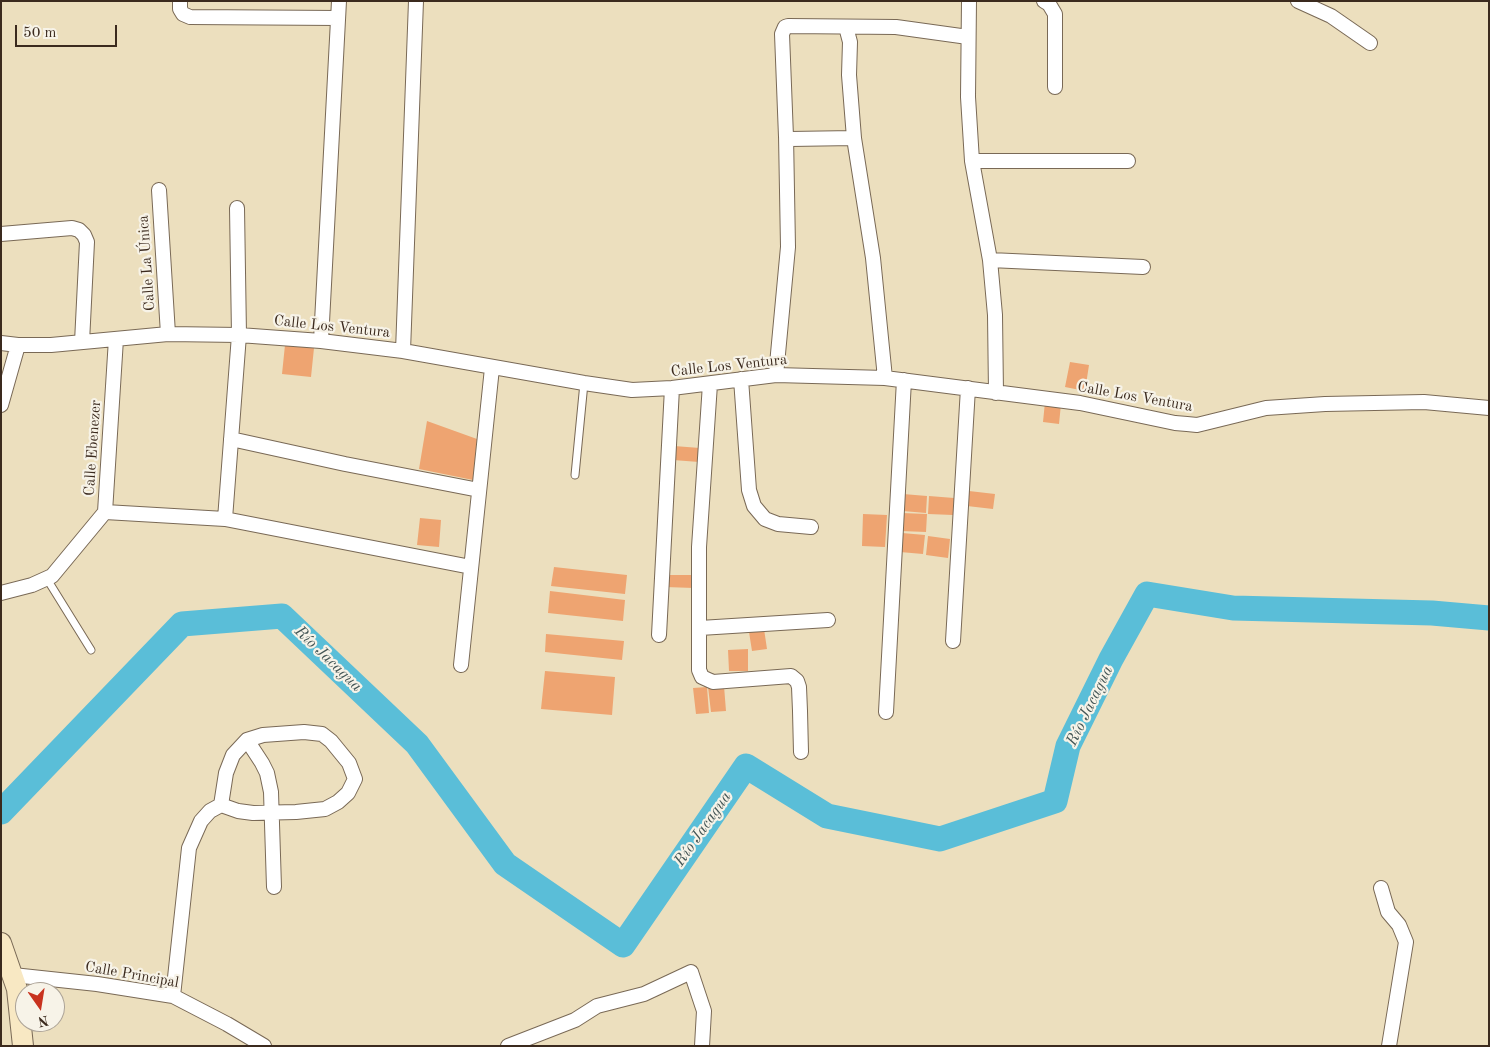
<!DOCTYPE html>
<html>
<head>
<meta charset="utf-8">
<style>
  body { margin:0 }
  #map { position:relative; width:1490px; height:1047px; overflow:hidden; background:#ecdfbe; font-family:"Old Standard TT",serif }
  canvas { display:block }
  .frame { position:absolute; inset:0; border:2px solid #3b2a1e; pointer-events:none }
  .north { position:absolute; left:15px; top:982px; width:50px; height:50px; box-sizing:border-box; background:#f7f3e8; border:1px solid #aca397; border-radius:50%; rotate:167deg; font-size:14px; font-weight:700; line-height:20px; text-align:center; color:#3b2a1e }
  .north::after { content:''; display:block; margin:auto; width:18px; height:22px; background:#c8321e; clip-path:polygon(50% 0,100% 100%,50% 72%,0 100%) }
  .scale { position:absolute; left:15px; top:25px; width:102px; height:22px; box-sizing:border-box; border:2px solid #3b2a1e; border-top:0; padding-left:6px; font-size:15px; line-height:18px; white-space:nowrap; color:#3b2a1e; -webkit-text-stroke:4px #f7f3e8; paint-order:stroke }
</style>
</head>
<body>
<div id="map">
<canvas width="1490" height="1047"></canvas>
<div class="frame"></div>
<div class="north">N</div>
<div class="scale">50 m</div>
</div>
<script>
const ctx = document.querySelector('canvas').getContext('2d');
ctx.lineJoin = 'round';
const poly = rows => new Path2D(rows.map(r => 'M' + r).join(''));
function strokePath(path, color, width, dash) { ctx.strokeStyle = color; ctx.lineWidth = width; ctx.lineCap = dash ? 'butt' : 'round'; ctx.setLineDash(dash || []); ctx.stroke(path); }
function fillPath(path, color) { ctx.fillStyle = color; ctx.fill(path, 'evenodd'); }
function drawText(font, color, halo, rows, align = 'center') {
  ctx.font = font + ' "Old Standard TT",serif'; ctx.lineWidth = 4.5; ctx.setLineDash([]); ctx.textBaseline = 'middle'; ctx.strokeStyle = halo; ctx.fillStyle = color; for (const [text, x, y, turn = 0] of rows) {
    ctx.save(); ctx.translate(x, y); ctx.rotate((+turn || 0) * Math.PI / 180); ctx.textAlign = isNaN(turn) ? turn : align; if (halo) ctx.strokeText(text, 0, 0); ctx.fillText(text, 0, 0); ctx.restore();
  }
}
const river = poly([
  [1,812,182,624,282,616,417,744,505,864,623,945,746,766,827,816,940,839,1055,801,1068,746,1111,659,1147,594,1233,608,1432,613,1489,618]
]);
const building = poly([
  [285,345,314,348,311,377,282,374],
  [1070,362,1089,365,1085,391,1065,387],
  [1045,402,1061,404,1059,424,1043,422],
  [427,421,477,439,473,480,419,469],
  [674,446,700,448,699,462,673,460],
  [969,491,995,494,993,509,967,506],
  [903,494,927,496,926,513,903,511],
  [929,496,954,498,953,515,928,514],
  [902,513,927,514,926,532,901,531],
  [863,514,887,515,885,547,862,546],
  [420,518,441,520,439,547,417,545],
  [902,533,925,535,923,554,900,552],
  [928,536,950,539,948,558,926,555],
  [554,567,627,575,625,594,551,586],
  [665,575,694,575,694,588,665,587],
  [550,591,625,600,623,621,548,613],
  [764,629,767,649,752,651,749,632],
  [546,634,624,641,622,660,545,652],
  [748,649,748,671,729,671,728,650],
  [545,671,615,677,612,715,541,709],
  [724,686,726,711,711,712,708,687],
  [707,687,709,713,696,714,693,688]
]);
const lane = poly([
  [575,475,584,383],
  [47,579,91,650]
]);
const street = poly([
  [180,1,180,9,183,14,190,17,338,18],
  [969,1,968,97,972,161,990,260,995,315,996,393],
  [1044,1,1049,4,1055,14,1055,87],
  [1298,1,1331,16,1370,43],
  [846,27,850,42,849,75,854,138,873,258,885,378],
  [854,138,790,139,786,137,782,34,785,27,788,26,896,27,968,37],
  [972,161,1128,161],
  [159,190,168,334],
  [1,234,72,228,79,230,84,235,87,242,82,342],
  [990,260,1143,267],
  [321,341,339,1],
  [1,343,18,345,51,345,168,334,239,335,321,341,403,351,584,383,632,390,672,388,776,375,885,378,1080,403,1175,423,1187,424,1197,425,1266,408,1325,404,1424,402,1489,408],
  [403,351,416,1],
  [776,375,788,247,786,135],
  [741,379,749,490,754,506,765,519,778,524,811,527],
  [710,384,699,547,699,670,702,677,713,682,791,676,797,681,799,687,800,711,801,752],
  [1,405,18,345],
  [231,439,345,464,479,490],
  [105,512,225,519,471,567],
  [225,519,239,335,237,208],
  [1,593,32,585,52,576,105,512,116,339],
  [700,628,828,620],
  [659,635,672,388],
  [953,641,968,388],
  [461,665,492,368],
  [886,712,904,380],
  [247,740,262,763,267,773,271,792,274,887],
  [1381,888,1388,912,1399,925,1406,942,1389,1046],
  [13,975,97,984,173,996,227,1024,264,1046],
  [173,996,189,848,201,821,210,811,221,805,238,811,253,813,296,812,325,809,338,802,348,793,355,779,349,763,331,741,322,734,304,732,263,735,247,740,233,755,226,773,221,805],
  [508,1046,575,1020,597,1006,644,994,691,972,704,1011,702,1046]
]);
const secondary = poly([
  [1,943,17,989,23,1046]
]);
const streetNames = [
  ["Calle La Única",147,263,-94],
  ["Calle Los Ventura",332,327,6],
  ["Calle Los Ventura",729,366,-6],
  ["Calle Los Ventura",1135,397,10],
  ["Calle Ebenezer",93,448,-86],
  ["Calle Principal",132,975,10]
];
const waterNames = [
  ["Río Jacagua",328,659,44],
  ["Río Jacagua",1090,706,-64],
  ["Río Jacagua",703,829,-55]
];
strokePath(river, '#5abed8', 25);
fillPath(building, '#eea471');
strokePath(lane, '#796956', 9);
strokePath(street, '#796956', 16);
strokePath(secondary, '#796956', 22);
strokePath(lane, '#fff', 7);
strokePath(street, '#fff', 14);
strokePath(secondary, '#f8e8c3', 20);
drawText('15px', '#3b2a1e', '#f7f3e8', streetNames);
drawText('italic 16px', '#445656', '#f7f3e8', waterNames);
</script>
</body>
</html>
